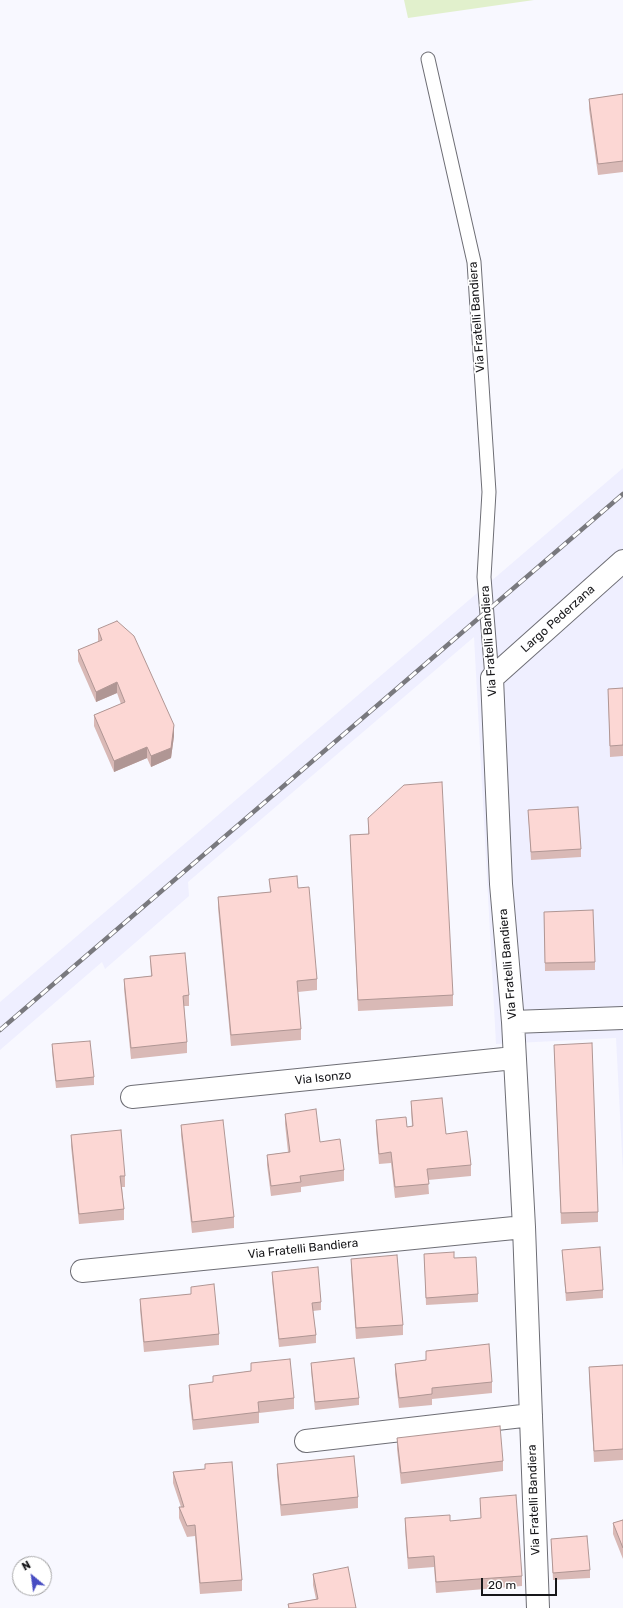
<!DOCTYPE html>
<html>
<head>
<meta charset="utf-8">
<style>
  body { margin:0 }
  #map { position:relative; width:623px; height:1608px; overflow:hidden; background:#f8f8ff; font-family:Rubik,sans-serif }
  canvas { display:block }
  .north { position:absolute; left:12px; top:1556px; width:40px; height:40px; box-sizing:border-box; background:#fff; border:1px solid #a2a2a3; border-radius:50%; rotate:331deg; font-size:11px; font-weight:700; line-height:16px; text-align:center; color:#17171a }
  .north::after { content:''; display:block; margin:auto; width:14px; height:18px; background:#484dc2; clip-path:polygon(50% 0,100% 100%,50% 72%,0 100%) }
  .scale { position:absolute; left:481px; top:1578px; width:76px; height:18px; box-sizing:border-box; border:2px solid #17171a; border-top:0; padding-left:5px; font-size:12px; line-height:14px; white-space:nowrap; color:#17171a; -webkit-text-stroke:3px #fff; paint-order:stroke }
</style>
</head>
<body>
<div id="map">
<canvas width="623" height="1608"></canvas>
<div class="north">N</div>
<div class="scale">20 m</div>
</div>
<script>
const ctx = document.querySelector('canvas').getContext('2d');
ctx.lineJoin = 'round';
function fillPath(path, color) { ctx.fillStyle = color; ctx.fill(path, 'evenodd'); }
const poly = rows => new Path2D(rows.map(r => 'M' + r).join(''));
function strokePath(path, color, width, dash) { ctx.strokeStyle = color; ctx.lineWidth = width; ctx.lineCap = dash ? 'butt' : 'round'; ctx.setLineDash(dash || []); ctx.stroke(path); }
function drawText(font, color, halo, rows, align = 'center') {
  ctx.font = font + ' Rubik,sans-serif'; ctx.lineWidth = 3.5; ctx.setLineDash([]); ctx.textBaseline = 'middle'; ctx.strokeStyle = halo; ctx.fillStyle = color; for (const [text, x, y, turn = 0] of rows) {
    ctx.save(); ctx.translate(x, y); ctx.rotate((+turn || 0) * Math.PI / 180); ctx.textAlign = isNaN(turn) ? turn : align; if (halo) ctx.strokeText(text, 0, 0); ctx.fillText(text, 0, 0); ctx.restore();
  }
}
const built = poly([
  [623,468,623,1173,616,1038,496,1044,474,637,188,882,189,896,105,969,102,962,0,1050,0,1002]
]);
const green = poly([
  [404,0,534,0,408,18]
]);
const lane = poly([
  [428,59,474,262,489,492,484,577,492,678]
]);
const street = poly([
  [513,1022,623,1018],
  [132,1097,514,1058],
  [82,1271,524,1227],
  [306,1441,531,1415],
  [538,1608,524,1227,513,1022,501,884,492,678,623,561]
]);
const rail = poly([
  [0,1030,623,494]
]);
const wall = poly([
  [623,94,623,172,598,175,589,109,589,99],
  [98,629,174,736,171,758,151,767,147,758,114,772,94,726,94,715,121,704,117,693,96,702,78,661,78,650,98,642],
  [623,688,623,756,610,757,608,689],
  [528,810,581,849,581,857,531,860],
  [368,818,453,995,453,1006,358,1011,350,835,368,834],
  [269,879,298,888,317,979,317,990,298,992,301,1029,301,1040,231,1046,218,908,218,897,270,892],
  [544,912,595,962,595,970,545,971],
  [150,956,189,995,189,1006,184,1006,187,1042,187,1053,131,1059,124,989,124,979,151,976],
  [52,1044,94,1077,94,1085,56,1088,52,1052],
  [554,1045,598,1212,598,1222,561,1224],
  [411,1101,446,1134,471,1165,471,1176,428,1180,429,1194,395,1198,391,1163,379,1164,376,1131,376,1120,407,1127,412,1126,411,1111],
  [285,1114,344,1170,344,1181,301,1187,301,1192,271,1196,267,1165,267,1155,288,1152,285,1124],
  [181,1125,234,1217,234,1228,192,1233,181,1135],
  [71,1135,125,1176,125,1187,122,1187,124,1209,124,1220,79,1224,71,1146],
  [562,1250,603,1290,603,1298,566,1301],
  [424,1254,454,1258,478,1294,478,1302,426,1305],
  [351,1259,403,1325,403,1335,356,1339,351,1270],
  [272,1272,321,1302,321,1310,313,1311,316,1335,316,1343,279,1347,272,1280],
  [191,1287,219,1334,219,1345,144,1352,140,1310,140,1299,191,1294],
  [426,1351,492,1382,492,1393,432,1399,432,1405,399,1408,395,1374,395,1364,426,1360],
  [251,1363,294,1398,294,1409,259,1413,259,1423,193,1430,189,1396,189,1385,213,1382,213,1376,251,1371],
  [311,1363,359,1398,359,1405,315,1410,311,1371],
  [623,1365,623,1460,594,1462,589,1378,589,1367],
  [397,1438,503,1461,503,1471,401,1484,397,1449],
  [205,1464,242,1580,242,1591,200,1594,195,1536,187,1537,179,1518,179,1507,181,1507,173,1483,173,1472,205,1469],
  [277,1464,358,1497,358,1508,281,1516,277,1475],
  [480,1498,522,1576,522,1586,436,1593,434,1567,408,1569,405,1529,405,1518,450,1521,481,1518],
  [623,1520,623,1559,613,1534,613,1523],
  [551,1539,590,1570,590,1578,553,1580],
  [313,1574,356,1608,288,1608,288,1604,316,1599,313,1585]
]);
const shadedWall = poly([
  [117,682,117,693,96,702,96,692],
  [174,725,174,736,171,758,151,767,151,756],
  [147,747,147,758,114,772,114,761]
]);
const building = poly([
  [623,94,623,161,598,164,589,99,623,94],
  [117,621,134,636,174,725,171,748,151,756,147,747,114,761,94,715,125,702,117,682,96,692,78,650,102,640,98,629,117,621],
  [623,688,623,745,610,746,608,689,623,688],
  [442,782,453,995,358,1000,350,835,369,834,368,818,404,785,442,782],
  [578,807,581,849,531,852,528,810,578,807],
  [297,876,298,888,309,887,317,979,297,981,301,1029,231,1035,218,897,271,892,269,879,297,876],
  [593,910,595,962,545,963,544,912,593,910],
  [185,953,189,995,183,996,187,1042,131,1048,124,979,152,976,150,956,185,953],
  [90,1041,94,1077,56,1081,52,1044,90,1041],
  [592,1043,598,1212,561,1213,554,1045,592,1043],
  [442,1098,446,1134,467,1131,471,1165,427,1169,429,1184,395,1187,391,1152,379,1154,376,1120,406,1117,407,1127,413,1126,411,1101,442,1098],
  [316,1109,320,1142,340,1139,344,1170,300,1176,301,1182,271,1186,267,1155,290,1152,285,1114,316,1109],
  [223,1120,234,1217,192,1222,181,1125,223,1120],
  [121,1130,125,1176,120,1176,124,1209,79,1214,71,1135,121,1130],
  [600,1247,603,1290,566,1293,562,1250,600,1247],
  [454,1252,454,1258,476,1257,478,1294,426,1298,424,1254,454,1252],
  [397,1255,403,1325,356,1328,351,1259,397,1255],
  [318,1267,321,1302,312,1303,316,1335,279,1339,272,1272,318,1267],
  [214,1284,219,1334,144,1342,140,1299,191,1294,191,1287,214,1284],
  [489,1344,492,1382,432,1388,432,1394,399,1398,395,1364,426,1360,426,1351,489,1344],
  [354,1358,359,1398,315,1402,311,1363,354,1358],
  [290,1359,294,1398,258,1402,259,1412,193,1420,189,1385,213,1382,213,1376,251,1371,251,1363,290,1359],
  [623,1365,623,1449,594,1451,589,1367,623,1365],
  [500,1426,503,1461,401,1473,397,1438,500,1426],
  [354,1456,358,1497,281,1505,277,1464,354,1456],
  [232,1462,242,1580,200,1583,195,1525,187,1526,179,1507,184,1507,173,1472,205,1469,205,1464,232,1462],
  [516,1495,522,1576,436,1582,434,1556,408,1558,405,1518,450,1515,450,1521,481,1518,480,1498,516,1495],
  [623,1520,623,1548,613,1523,623,1520],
  [587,1536,590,1570,553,1573,551,1539,587,1536],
  [348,1567,356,1608,289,1608,288,1604,318,1599,313,1574,348,1567]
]);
const streetNames = [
  ["Via Fratelli Bandiera",477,317,-94],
  ["Largo Pederzana",558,619,-42],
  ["Via Fratelli Bandiera",489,641,-94],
  ["Via Fratelli Bandiera",508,964,-95],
  ["Via Isonzo",323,1078,-6],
  ["Via Fratelli Bandiera",303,1249,-6],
  ["Via Fratelli Bandiera",534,1500,-92]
];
fillPath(built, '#efefff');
fillPath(green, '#e1f0cc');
strokePath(lane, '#6e6e75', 15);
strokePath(street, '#6e6e75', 24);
strokePath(lane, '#fff', 13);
strokePath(street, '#fff', 22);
strokePath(rail, '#79797e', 4.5);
strokePath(rail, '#fff', 3, [9]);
fillPath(wall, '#d9b9b6');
fillPath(shadedWall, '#b09694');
fillPath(building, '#fcd7d4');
strokePath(building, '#b09694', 1);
drawText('12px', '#17171a', '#fff', streetNames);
</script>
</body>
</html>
